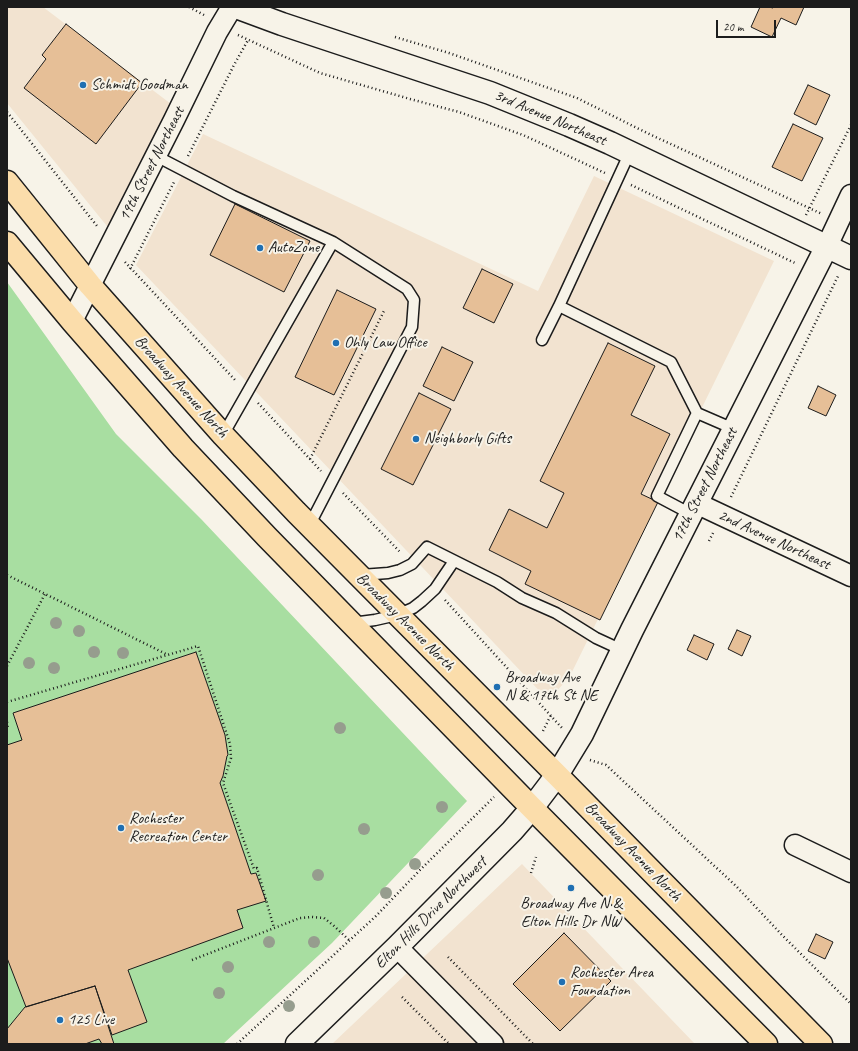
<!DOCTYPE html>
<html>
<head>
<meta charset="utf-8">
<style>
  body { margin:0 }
  #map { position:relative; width:858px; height:1051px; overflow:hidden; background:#f7f3e8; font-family:Caveat,sans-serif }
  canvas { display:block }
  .frame { position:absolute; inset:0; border:8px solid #1c1c1c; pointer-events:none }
  .scale { position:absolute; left:716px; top:20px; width:60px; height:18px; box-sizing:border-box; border:2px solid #1c1c1c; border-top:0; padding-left:5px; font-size:12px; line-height:14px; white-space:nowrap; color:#1c1c1c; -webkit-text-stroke:3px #f7f3e8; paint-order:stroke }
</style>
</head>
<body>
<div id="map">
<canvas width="858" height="1051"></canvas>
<div class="frame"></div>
<div class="scale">20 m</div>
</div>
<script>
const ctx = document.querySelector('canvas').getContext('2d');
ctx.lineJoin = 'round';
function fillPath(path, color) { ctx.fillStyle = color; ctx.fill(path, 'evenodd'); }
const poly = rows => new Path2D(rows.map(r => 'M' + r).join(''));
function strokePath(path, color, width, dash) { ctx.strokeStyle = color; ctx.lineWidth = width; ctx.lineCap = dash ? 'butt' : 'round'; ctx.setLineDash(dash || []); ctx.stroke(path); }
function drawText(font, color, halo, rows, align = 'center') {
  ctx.font = font + ' Caveat,sans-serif'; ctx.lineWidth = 4; ctx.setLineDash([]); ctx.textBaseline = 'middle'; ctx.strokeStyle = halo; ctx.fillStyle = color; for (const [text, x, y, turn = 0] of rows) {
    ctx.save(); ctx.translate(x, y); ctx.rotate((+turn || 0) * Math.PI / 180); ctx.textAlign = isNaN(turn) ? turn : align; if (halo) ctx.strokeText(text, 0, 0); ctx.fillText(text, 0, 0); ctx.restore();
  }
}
const built = poly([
  [7,7,43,7,179,110,115,236,7,103],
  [203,134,538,291,594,176,774,261,569,678,548,700,136,265],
  [522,864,695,1044,332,1044]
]);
const green = poly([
  [7,282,116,434,202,520,467,801,332,943,223,1044,7,1044]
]);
const building = poly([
  [760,7,769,7,773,8,773,7,804,7,796,25,781,18,772,37,751,27,760,7],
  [66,24,142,83,96,144,24,88,46,59,42,55,66,24],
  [808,85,830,95,816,125,794,114,808,85],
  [793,124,823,138,802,181,772,167,793,124],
  [235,204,310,241,284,292,210,255,235,204],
  [482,269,513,284,494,323,463,308,482,269],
  [337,290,376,309,334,395,295,377,337,290],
  [608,343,655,366,631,415,670,434,641,494,658,502,600,620,525,584,531,571,489,550,509,509,547,528,564,493,540,481,608,343],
  [442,347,473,362,454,401,423,386,442,347],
  [818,386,836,395,826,416,808,408,818,386],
  [419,393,451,409,413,485,381,469,419,393],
  [737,630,751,636,742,656,728,649,737,630],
  [694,635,714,644,707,660,687,650,694,635],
  [196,652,225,735,228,755,227,756,223,776,220,783,251,874,256,873,266,901,237,910,243,928,128,970,147,1022,112,1035,95,986,26,1007,7,958,7,745,22,740,13,713,196,652],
  [564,933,611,981,560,1031,513,984,564,933],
  [816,934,833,942,825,959,808,951,816,934],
  [95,986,114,1044,102,1044,99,1039,85,1044,7,1044,7,1029,25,1007,95,986]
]);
const path = poly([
  [189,7,204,15],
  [238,35,320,73,410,99,459,112,523,135,605,173],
  [395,37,449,53,577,98,647,133,822,214],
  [7,112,97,226],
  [188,156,234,65,248,40],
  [631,185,795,263],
  [806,215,851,125],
  [125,262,236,381],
  [130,269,174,182],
  [258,403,321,471],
  [310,459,385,309],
  [343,493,401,553],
  [731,497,839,274],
  [709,541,713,533],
  [7,575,166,654],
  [445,600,562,728],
  [7,666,45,594],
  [7,702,198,646,230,744,231,758,223,783,254,869,257,868,274,928],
  [7,722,8,729,7,729],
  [543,731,551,715],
  [590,760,606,765,736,886,782,935,851,1004],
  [531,873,536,857],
  [448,957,533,1044],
  [192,960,300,918,312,917,324,918,334,926,349,940],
  [402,997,449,1044],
  [237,1044,376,916,420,870,494,797]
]);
const lane = poly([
  [630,152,559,306,671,362,697,413,734,429],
  [156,156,233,196,333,242,407,289,414,300,412,327,309,526],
  [542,340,559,306],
  [223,435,333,242],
  [691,514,657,496,697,413],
  [361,575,388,573,400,570,412,564,427,547,497,582,522,598,556,613,596,638,622,650],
  [352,623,375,620,397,615,413,608,422,601,435,589,454,561]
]);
const street = poly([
  [827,246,851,195],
  [72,321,174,120,217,32,232,7],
  [696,503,851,576],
  [795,845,851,872],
  [397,947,493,1044]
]);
const secondary = poly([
  [236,7,282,24,490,93,569,125,610,143,851,258],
  [297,1044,397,947,512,831,532,808,557,775,582,734,632,630,827,246]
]);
const primary = poly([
  [7,182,90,285,223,435,296,512,557,775,821,1044],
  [7,243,72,321,183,448,267,537,532,808,766,1044]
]);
const trees = [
  [56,623],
  [79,631],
  [94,652],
  [123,653],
  [29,663],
  [54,668],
  [340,728],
  [442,807],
  [364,829],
  [415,864],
  [318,875],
  [386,893],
  [269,942],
  [314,942],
  [228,967],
  [219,993],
  [289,1006]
];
const markers = [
  [83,85,4,"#1f6fb2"],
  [260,248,4,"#1f6fb2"],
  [336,343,4,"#1f6fb2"],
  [416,439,4,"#1f6fb2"],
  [497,687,4,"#1f6fb2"],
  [121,828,4,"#1f6fb2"],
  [571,888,4,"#1f6fb2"],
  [562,982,4,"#1f6fb2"],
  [60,1020,4,"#1f6fb2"]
];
const poiNames = [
  ["Schmidt Goodman",91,85],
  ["AutoZone",268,248],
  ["Ohly Law Office",344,343],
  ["Neighborly Gifts",424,439],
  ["Broadway Ave",505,678],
  ["N & 17th St NE",505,696],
  ["Rochester",129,819],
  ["Recreation Center",129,837],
  ["Broadway Ave N &",571,904,"center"],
  ["Elton Hills Dr NW",571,922,"center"],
  ["Rochester Area",570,973],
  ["Foundation",570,991],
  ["125 Live",68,1020]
];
const streetNames = [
  ["3rd Avenue Northeast",550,118,23],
  ["19th Street Northeast",152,164,-63],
  ["Broadway Avenue North",181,387,48],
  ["17th Street Northeast",705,485,-63],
  ["2nd Avenue Northeast",774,540,25],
  ["Broadway Avenue North",405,622,45],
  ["Broadway Avenue North",633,852,46],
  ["Elton Hills Drive Northwest",431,913,-45]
];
fillPath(built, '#f2e3d0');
fillPath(green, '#a8dea1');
fillPath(building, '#e6bf97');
strokePath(building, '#1c1c1c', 1);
strokePath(lane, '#1c1c1c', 13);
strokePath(street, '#1c1c1c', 23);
strokePath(secondary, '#1c1c1c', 25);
strokePath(primary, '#1c1c1c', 25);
strokePath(path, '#1c1c1c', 2.5, [1, 3]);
strokePath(lane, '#f7f3e8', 10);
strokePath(street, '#f7f3e8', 20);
strokePath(secondary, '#f7f3e8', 22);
strokePath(primary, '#fbddab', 22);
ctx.fillStyle = '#969d8e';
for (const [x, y] of trees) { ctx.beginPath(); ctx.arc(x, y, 6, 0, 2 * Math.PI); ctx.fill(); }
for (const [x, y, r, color] of markers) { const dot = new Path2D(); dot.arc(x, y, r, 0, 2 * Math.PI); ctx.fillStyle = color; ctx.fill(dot); strokePath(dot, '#f7f3e8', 1.5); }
drawText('16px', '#1c1c1c', '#f7f3e8', poiNames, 'left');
drawText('16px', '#1c1c1c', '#f7f3e8', streetNames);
</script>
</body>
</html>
